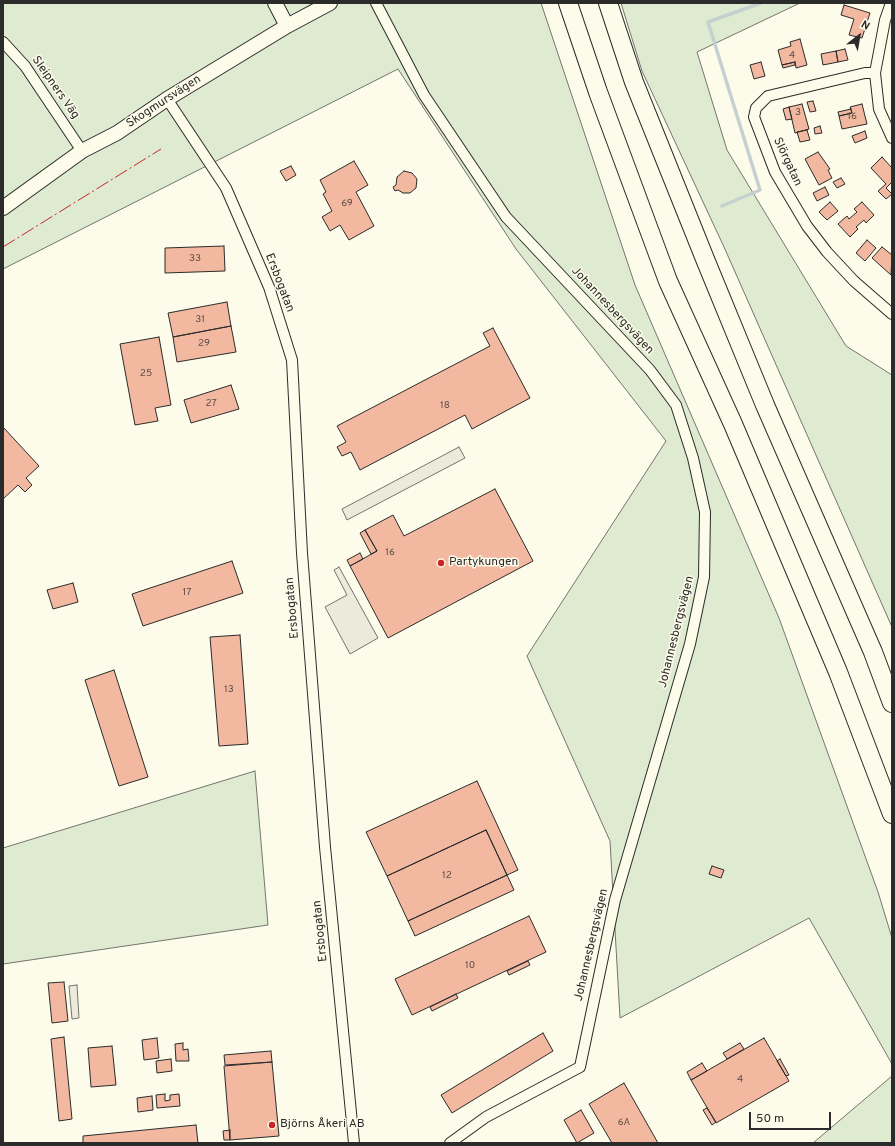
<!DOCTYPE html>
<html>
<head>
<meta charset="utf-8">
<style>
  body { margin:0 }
  #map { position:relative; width:895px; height:1146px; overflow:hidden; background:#fdfbea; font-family:Overpass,sans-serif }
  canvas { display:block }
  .frame { position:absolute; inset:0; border:4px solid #2b2b2b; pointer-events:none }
  .north { position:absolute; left:839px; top:16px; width:40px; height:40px; -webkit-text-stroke:3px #fdfbea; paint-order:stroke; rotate:31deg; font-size:11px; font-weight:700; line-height:16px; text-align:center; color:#2b2b2b }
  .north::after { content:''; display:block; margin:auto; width:14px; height:18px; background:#2b2b2b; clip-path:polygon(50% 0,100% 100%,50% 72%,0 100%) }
  .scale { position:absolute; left:749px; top:1112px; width:82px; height:18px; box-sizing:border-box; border:2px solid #2b2b2b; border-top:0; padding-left:5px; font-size:12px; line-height:14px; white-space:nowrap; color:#2b2b2b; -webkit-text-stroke:3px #fdfbea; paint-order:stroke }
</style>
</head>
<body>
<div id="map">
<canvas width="895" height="1146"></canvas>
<div class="frame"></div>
<div class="north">N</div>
<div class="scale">50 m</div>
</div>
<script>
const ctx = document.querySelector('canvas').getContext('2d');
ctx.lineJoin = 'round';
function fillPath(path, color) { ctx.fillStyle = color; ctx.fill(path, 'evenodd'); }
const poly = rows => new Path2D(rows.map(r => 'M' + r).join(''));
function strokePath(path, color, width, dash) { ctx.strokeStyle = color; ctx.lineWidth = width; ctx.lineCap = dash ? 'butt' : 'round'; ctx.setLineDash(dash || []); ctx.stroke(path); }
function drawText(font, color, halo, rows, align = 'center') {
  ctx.font = font + ' Overpass,sans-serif'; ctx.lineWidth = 3; ctx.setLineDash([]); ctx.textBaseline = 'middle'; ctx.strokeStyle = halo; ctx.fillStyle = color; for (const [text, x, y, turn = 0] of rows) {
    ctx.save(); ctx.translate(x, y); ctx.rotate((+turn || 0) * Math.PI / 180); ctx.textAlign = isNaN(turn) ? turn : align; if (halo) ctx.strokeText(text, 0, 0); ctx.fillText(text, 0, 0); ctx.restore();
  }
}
const green = poly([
  [3,3,541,3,635,285,779,618,878,892,892,938,892,1064,809,918,620,1018,610,841,527,656,666,441,516,249,398,69,3,269,3,3],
  [621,3,800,3,697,52,727,150,846,346,892,375,892,627,724,247,642,71,621,3],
  [255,771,268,925,3,964,3,848,255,771],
  [892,1076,892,1143,813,1143,892,1076]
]);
const parking = poly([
  [459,447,465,458,347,520,342,509,459,447],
  [339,567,378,638,350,654,325,607,347,595,334,570,339,567],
  [77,985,79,1018,72,1019,69,986,77,985]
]);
const stream = poly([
  [722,206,760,190,708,22,761,3]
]);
const building = poly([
  [844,5,870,13,862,38,849,35,854,19,841,15,844,5],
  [800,39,807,65,796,68,795,62,782,65,778,50,791,46,790,42,800,39],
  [845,49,848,60,838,62,836,51,845,49],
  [836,51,838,62,823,65,821,54,836,51],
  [761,62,765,76,754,79,750,65,761,62],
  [795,62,795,65,783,68,782,65,795,62],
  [813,101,816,111,810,112,807,102,813,101],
  [802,104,809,129,795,133,789,107,802,104],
  [862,104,867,124,842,129,839,116,852,113,850,107,862,104],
  [789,107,792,119,786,120,783,109,789,107],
  [851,109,852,113,839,116,838,112,851,109],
  [820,126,822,133,815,134,814,128,820,126],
  [807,130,810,140,800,142,797,132,807,130],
  [865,131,867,138,855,143,852,136,865,131],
  [818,152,830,169,828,170,832,178,819,185,805,159,818,152],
  [882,157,892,168,892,182,886,188,892,194,886,199,878,191,886,184,871,168,882,157],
  [354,161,368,185,356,192,374,226,349,240,340,225,330,231,322,217,332,211,323,194,326,192,320,180,354,161],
  [291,166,296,175,286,181,280,171,291,166],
  [404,171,412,173,417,179,416,188,410,193,403,193,398,190,395,191,393,187,396,185,397,177,404,171],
  [841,178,845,184,837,188,833,182,841,178],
  [825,187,829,195,817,201,813,193,825,187],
  [830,202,838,211,827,220,819,212,830,202],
  [862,202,874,215,866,223,864,220,856,227,858,229,850,237,838,224,847,216,849,219,857,212,854,209,862,202],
  [867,240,876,248,865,261,856,253,867,240],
  [224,246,225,271,165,273,165,248,224,246],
  [882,247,892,255,891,275,872,258,882,247],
  [227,302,231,326,173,337,168,313,227,302],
  [231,326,236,352,177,362,173,337,231,326],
  [493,328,530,398,472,429,465,415,360,470,351,452,342,456,337,447,346,442,337,426,490,346,483,333,493,328],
  [159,337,171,405,155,408,158,421,135,425,120,344,159,337],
  [231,385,239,409,191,423,184,400,231,385],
  [3,427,39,466,26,478,32,485,25,492,18,485,3,499,3,427],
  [495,489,533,561,388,638,350,566,377,551,365,530,393,515,404,536,495,489],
  [365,530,377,551,371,554,360,533,365,530],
  [360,553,363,559,350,566,347,560,360,553],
  [232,561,243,593,143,626,132,594,232,561],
  [73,583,78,602,53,609,47,590,73,583],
  [240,635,248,744,219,746,210,637,240,635],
  [114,670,148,777,119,786,85,680,114,670],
  [477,781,518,870,507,875,486,830,387,876,366,832,477,781],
  [486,830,507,875,408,921,387,876,486,830],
  [712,866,724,870,721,878,709,874,712,866],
  [507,875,514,890,415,936,408,921,507,875],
  [529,916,546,952,412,1015,395,979,529,916],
  [528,961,530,965,509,975,507,971,528,961],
  [64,982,68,1021,52,1023,48,983,64,982],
  [456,994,458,998,432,1011,430,1007,456,994],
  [543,1033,553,1051,452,1113,441,1095,543,1033],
  [64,1037,72,1119,59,1121,51,1039,64,1037],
  [157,1038,159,1058,144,1060,142,1040,157,1038],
  [764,1038,789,1081,716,1123,691,1080,764,1038],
  [183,1043,183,1050,188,1049,189,1061,176,1061,175,1044,183,1043],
  [740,1043,744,1049,727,1059,723,1053,740,1043],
  [112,1046,116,1085,91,1087,88,1048,112,1046],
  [271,1051,272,1062,225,1065,224,1055,271,1051],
  [171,1059,172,1071,157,1073,156,1061,171,1059],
  [780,1059,789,1075,786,1076,777,1061,780,1059],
  [272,1062,279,1136,230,1140,224,1066,272,1062],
  [702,1063,707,1071,691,1080,687,1072,702,1063],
  [624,1083,658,1143,612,1143,589,1104,624,1083],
  [165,1094,165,1101,170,1100,170,1095,179,1094,180,1106,157,1108,156,1095,165,1094],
  [152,1096,153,1110,138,1112,137,1098,152,1096],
  [707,1108,716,1122,712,1125,703,1110,707,1108],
  [581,1110,594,1133,577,1143,564,1120,581,1110],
  [196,1125,198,1143,83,1143,83,1136,196,1125],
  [230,1130,230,1140,224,1140,223,1131,230,1130]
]);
const street = poly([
  [376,3,424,95,506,217,650,370,676,405,693,458,705,512,704,577,690,644,615,900,580,1067,486,1117,450,1143],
  [891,3,885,20,875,73,879,109,892,138],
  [3,42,25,66,82,151],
  [875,73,865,73,768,96,756,108,754,117,775,172,807,226,827,252,854,281,892,314],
  [167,99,226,188,269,287,292,360,302,553,325,847,354,1143]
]);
const secondary = poly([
  [275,3,287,26],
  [3,208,82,151,117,133,167,99,287,26,330,3]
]);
const highway = poly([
  [568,3,598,92,668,281,733,424,838,672,892,814],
  [608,3,634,82,705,259,765,405,873,652,892,703]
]);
const power = poly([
  [3,247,161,149]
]);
const markers = [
  [441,563,4,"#c62828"],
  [272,1125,4,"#c62828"]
];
const numberNames = [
  ["4",792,56],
  ["3",798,113],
  ["16",852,117],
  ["69",347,204],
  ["33",195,259],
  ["31",200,320],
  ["29",204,344],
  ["25",146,374],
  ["27",211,404],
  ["18",445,406],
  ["16",390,553],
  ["17",187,593],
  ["13",229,690],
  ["12",447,876],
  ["10",470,966],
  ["4",740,1080],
  ["6A",624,1123]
];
const streetNames = [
  ["Sleipners Väg",55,88,55],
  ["Skogmursvägen",164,102,-33],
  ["Slörgatan",787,162,65],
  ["Ersbogatan",279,283,69],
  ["Johannesbergsvägen",612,311,47],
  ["Ersbogatan",293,608,-95],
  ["Johannesbergsvägen",677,632,-76],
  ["Ersbogatan",321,931,-96],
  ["Johannesbergsvägen",592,945,-77]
];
const poiNames = [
  ["Partykungen",449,563],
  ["Björns Åkeri AB",280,1125]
];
fillPath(green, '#deebd1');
strokePath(green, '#74746e', 1);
fillPath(parking, '#eceadb');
strokePath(parking, '#74746e', 1);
strokePath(stream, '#c7d0d0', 3.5);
fillPath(building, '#f2b8a0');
strokePath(building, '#2b2b2b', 1);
strokePath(street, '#2b2b2b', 12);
strokePath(secondary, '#2b2b2b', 16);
strokePath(highway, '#2b2b2b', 20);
strokePath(street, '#fdfbea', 10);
strokePath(secondary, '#fdfbea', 14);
strokePath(highway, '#fdfbea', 18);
strokePath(power, '#c62828', 1, [14, 3, 2, 3]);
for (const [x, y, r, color] of markers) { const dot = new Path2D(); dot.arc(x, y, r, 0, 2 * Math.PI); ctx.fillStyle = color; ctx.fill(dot); strokePath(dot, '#fdfbea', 1.5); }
drawText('10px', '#5d4e48', null, numberNames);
drawText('12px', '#2b2b2b', '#fdfbea', streetNames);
drawText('12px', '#2b2b2b', '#fdfbea', poiNames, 'left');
</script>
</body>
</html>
